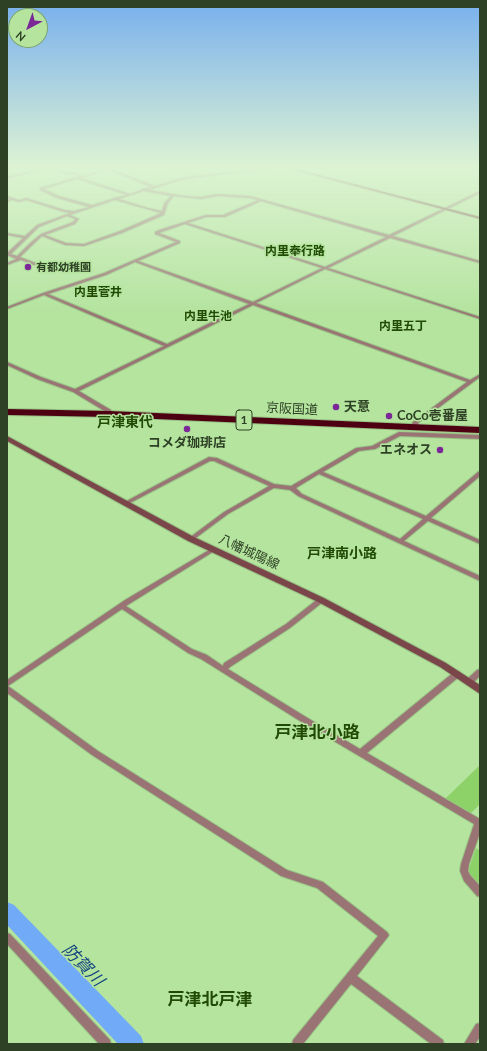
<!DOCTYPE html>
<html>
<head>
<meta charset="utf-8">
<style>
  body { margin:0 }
  #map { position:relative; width:487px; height:1051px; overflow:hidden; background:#b4e49e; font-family:Lato,sans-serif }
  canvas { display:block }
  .frame { position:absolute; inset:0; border:8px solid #2e4125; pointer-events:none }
  .north { position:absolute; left:8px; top:8px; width:40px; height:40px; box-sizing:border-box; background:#b4e49e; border:1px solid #7ea36e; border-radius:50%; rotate:221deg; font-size:11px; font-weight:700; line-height:16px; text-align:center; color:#2e4125 }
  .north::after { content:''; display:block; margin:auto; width:14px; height:18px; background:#7b2797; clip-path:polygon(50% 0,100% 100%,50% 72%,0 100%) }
</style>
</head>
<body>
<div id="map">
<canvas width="487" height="1051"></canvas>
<div class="frame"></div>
<div class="north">N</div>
</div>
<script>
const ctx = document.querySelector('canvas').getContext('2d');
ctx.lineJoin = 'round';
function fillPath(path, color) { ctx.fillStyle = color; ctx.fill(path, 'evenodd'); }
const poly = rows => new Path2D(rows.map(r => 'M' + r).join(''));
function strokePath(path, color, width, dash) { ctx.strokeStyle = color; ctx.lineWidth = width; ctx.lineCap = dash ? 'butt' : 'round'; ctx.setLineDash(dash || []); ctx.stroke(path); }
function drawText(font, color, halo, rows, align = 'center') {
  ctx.font = font + ' Lato,"Noto Sans JP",sans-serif'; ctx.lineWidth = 3; ctx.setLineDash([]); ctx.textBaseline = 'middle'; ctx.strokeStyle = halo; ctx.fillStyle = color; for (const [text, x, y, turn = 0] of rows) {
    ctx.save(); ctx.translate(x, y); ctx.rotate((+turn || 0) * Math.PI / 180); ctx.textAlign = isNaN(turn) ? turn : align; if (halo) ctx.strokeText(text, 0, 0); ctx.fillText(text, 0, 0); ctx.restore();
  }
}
const green = poly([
  [480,765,480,804,469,815,444,800],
  [476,848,480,851,480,888,473,882,468,871]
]);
const river = poly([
  [7,902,14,905,141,1036,144,1044,118,1044,7,925,7,902]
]);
const street = poly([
  [41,168,46,168,7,179,7,177,41,168],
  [52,168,56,168,66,172,73,172,83,176,109,168,155,186,184,177,265,168,276,168,184,179,149,190,185,196,201,197,218,194,250,196,389,235,480,191,480,193,393,236,480,261,480,263,390,238,328,268,480,317,480,319,325,269,256,303,470,380,480,374,480,377,418,423,420,428,417,430,415,429,412,423,413,422,467,382,253,305,79,391,111,410,111,415,107,415,106,412,73,392,37,379,7,365,7,362,41,377,75,389,164,346,44,295,7,309,7,307,43,293,104,273,176,242,155,234,155,232,159,230,206,215,223,215,258,200,250,198,218,196,201,199,174,196,168,203,164,215,122,233,84,246,65,245,42,236,20,257,36,263,36,265,34,265,21,260,7,265,7,263,16,259,9,256,7,256,7,253,23,238,7,235,7,233,25,236,37,225,70,213,64,212,26,200,19,202,12,200,7,202,7,200,9,199,7,198,7,196,19,200,26,198,65,210,74,211,89,207,57,198,40,190,40,188,80,176,73,174,65,174,52,168],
  [109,170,151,187,141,189,141,190,130,194,81,178,109,170],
  [77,179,127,195,113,198,112,199,92,205,59,196,44,189,77,179],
  [144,191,171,196,164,203,162,211,148,208,119,199,144,191],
  [115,200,161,213,120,231,84,244,66,243,45,235,75,224,79,219,70,215,115,200],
  [261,201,386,237,325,267,188,223,206,217,225,217,261,201],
  [67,216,75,219,73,222,41,234,30,243,17,256,11,254,39,227,67,216],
  [185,224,322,268,253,302,138,261,180,243,180,241,159,233,185,224],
  [135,262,249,304,167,344,48,294,106,275,135,262],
  [167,168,177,169,185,168,177,171,167,168],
  [399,432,480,435,480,439,400,436,375,449,359,451,323,472,426,516,478,472,480,471,480,476,431,518,480,540,480,544,428,521,404,541,480,576,480,581,298,496,290,490,274,488,228,514,193,540,189,540,188,539,189,538,224,512,269,486,214,461,210,461,128,504,126,505,123,503,209,457,217,458,274,484,291,486,356,448,372,446,399,432],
  [319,474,423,519,400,539,302,494,296,488,319,474],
  [214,547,217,549,216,550,126,606,192,649,207,655,223,666,224,663,286,624,319,598,323,598,324,600,323,602,290,628,230,667,228,669,306,717,360,749,454,672,457,671,460,672,461,674,460,676,367,753,480,819,480,833,469,864,468,871,470,875,480,886,480,897,477,896,464,881,460,871,461,864,474,824,300,721,201,659,188,653,122,609,8,686,98,751,287,870,323,882,387,932,389,935,387,938,357,976,443,1040,444,1044,431,1044,351,984,303,1044,292,1044,293,1040,378,936,317,888,281,876,92,755,7,693,7,680,125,600,214,547],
  [480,669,480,676,472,684,469,685,466,684,465,682,466,680,477,670,480,669],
  [7,933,10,934,110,1040,111,1044,99,1044,7,944,7,933],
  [480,1023,480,1037,475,1044,464,1044,476,1024,480,1023]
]);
const secondary = poly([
  [286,168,293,168,480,217,480,219,286,168],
  [7,436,194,537,324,598,446,663,480,685,480,694,440,667,318,602,188,541,7,441,7,436]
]);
const highway = poly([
  [7,409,109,411,480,427,480,433,109,417,7,415,7,409]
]);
const markers = [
  [28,267,4,"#7b2797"],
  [336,407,4,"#7b2797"],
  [389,416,4,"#7b2797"],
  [187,429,4,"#7b2797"],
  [440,450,4,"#7b2797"]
];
const farPoinames = [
  ["有都幼稚園",36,267]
];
const farNeighbourhoodnames = [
  ["内里奉行路",295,251],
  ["内里菅井",98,292],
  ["内里牛池",208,316],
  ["内里五丁",403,326]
];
const shields = [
  [244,420,16]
];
const shieldNames = [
  ["1",244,420]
];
const poiNames = [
  ["天意",344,407],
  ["CoCo壱番屋",397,416],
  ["コメダ珈琲店",187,443,"center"],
  ["エネオス",432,450,"right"]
];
const streetNames = [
  ["京阪国道",292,409,3],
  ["八幡城陽線",249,552,25]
];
const neighbourhoodNames = [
  ["戸津東代",125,422],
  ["戸津南小路",342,553]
];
const nearNeighbourhoodnames = [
  ["戸津北小路",317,733],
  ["戸津北戸津",210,1000]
];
const nearWaternames = [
  ["防賀川",83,965,46]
];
fillPath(green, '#8cd269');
fillPath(river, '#71aaf7');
strokePath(street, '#99c386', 2);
strokePath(secondary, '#99c386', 2);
strokePath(highway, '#99c386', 2);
fillPath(street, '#9a7475');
fillPath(secondary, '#7b464a');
fillPath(highway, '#4d0012');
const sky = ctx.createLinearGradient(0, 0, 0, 315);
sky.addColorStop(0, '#78b0ee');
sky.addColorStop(0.53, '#ddf3d3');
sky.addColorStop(1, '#ddf3d300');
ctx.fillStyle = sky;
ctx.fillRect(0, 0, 487, 315);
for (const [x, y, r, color] of markers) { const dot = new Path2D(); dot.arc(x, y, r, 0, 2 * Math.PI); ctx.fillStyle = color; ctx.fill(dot); strokePath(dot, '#b4e49e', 1.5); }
drawText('bold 11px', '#2e4125', '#b4e49e', farPoinames, 'left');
drawText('bold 12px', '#214b05', '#b4e49e', farNeighbourhoodnames);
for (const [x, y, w] of shields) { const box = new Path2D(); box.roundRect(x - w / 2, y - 10, w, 20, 3); ctx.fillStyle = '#b4e49e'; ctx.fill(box); strokePath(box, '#2e4125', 1); }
drawText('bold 12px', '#2e4125', null, shieldNames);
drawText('bold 13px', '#2e4125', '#b4e49e', poiNames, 'left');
drawText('13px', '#2e4125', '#b4e49e', streetNames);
drawText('bold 14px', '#214b05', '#b4e49e', neighbourhoodNames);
drawText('bold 17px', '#214b05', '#b4e49e', nearNeighbourhoodnames);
drawText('italic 17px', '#154581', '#b4e49e', nearWaternames);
</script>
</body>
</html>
